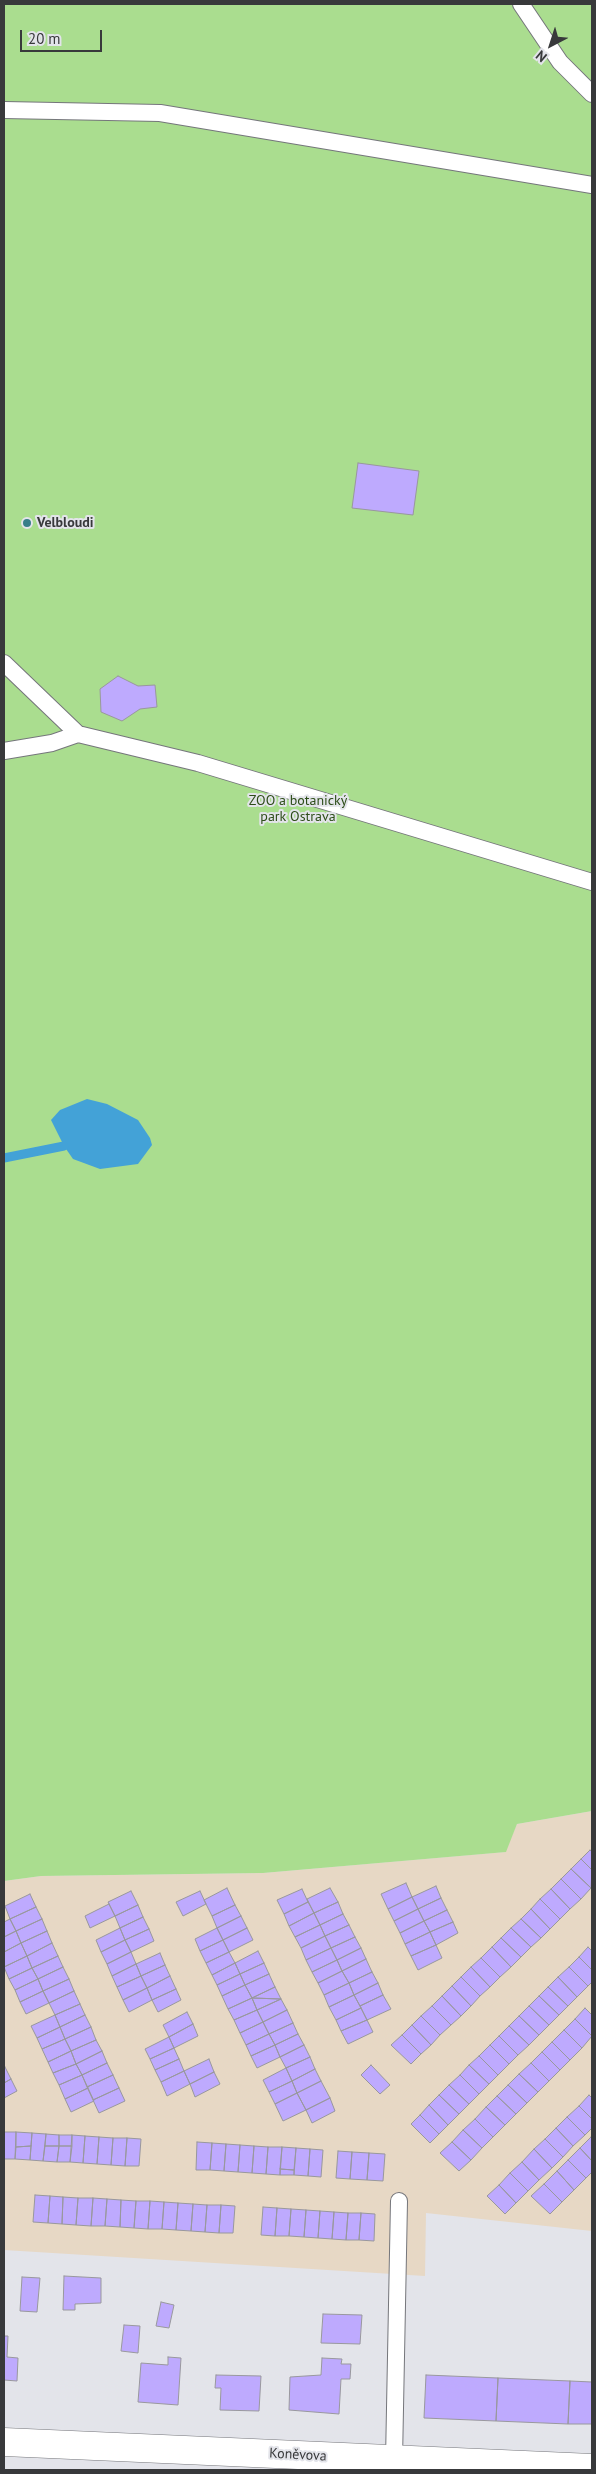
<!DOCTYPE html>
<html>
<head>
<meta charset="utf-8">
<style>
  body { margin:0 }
  #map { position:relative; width:596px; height:2474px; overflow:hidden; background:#e3e4ea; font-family:"PT Sans",sans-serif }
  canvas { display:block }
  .frame { position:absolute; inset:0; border:5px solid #38393b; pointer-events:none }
  .north { position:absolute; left:526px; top:20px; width:50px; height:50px; -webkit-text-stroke:4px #e3e4ea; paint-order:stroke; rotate:220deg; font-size:14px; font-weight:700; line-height:20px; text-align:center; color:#38393b }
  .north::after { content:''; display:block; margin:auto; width:18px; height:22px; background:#38393b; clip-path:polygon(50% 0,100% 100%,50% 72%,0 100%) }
  .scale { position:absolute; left:20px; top:30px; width:82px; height:22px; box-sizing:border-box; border:2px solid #38393b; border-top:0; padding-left:6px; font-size:15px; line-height:18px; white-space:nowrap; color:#38393b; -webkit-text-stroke:4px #e3e4ea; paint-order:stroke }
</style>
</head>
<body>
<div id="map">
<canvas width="596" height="2474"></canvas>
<div class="frame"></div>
<div class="north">N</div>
<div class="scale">20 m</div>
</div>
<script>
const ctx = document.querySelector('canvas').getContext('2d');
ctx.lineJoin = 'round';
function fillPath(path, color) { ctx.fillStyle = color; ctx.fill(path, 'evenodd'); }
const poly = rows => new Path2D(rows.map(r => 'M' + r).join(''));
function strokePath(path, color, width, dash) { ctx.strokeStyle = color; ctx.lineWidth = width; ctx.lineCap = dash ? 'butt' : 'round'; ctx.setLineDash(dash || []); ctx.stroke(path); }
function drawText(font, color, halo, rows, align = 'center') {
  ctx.font = font + ' "PT Sans",sans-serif'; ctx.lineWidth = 4; ctx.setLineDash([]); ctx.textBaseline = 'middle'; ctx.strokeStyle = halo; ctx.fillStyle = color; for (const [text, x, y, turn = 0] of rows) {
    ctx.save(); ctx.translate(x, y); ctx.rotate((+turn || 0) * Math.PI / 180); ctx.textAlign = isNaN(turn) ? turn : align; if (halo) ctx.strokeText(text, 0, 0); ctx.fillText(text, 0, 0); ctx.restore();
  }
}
const industrial = poly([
  [592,1811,592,2231,426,2213,425,2276,4,2250,4,1881,41,1876,263,1873,505,1852,517,1824]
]);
const green = poly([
  [4,4,592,4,592,1811,517,1824,506,1852,263,1873,41,1876,4,1881]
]);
const water = poly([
  [87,1099,107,1104,138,1120,150,1138,152,1145,138,1164,100,1169,73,1159,64,1146,51,1120,60,1110]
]);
const stream = poly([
  [4,1158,64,1146]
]);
const building = poly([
  [358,463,419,471,413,515,352,508,358,463],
  [118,676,138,686,155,685,157,707,140,709,122,721,101,712,100,689,118,676],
  [590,1850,592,1852,592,1870,581,1859,590,1850],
  [581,1859,592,1870,591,1888,571,1869,581,1859],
  [571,1869,591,1888,581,1899,561,1879,571,1869],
  [561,1879,581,1899,570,1909,551,1889,561,1879],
  [406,1883,412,1897,388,1909,381,1894,406,1883],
  [436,1886,441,1898,418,1909,412,1897,436,1886],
  [227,1888,235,1905,212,1916,204,1900,227,1888],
  [330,1888,338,1902,314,1913,307,1899,330,1888],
  [302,1889,308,1902,284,1914,277,1900,302,1889],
  [551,1889,570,1909,560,1919,540,1899,551,1889],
  [131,1891,138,1905,115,1916,108,1902,131,1891],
  [200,1891,206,1904,183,1916,176,1902,200,1891],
  [30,1894,36,1907,10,1919,5,1906,30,1894],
  [412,1897,418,1909,394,1921,388,1909,412,1897],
  [441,1898,447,1910,424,1921,418,1909,441,1898],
  [540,1899,560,1919,550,1929,531,1909,540,1899],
  [308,1902,314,1913,289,1926,284,1914,308,1902],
  [338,1902,343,1914,320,1925,314,1913,338,1902],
  [109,1904,115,1916,90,1928,85,1916,109,1904],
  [138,1905,143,1917,120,1928,115,1916,138,1905],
  [235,1905,241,1916,217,1928,212,1916,235,1905],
  [36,1907,42,1919,16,1931,10,1919,36,1907],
  [418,1909,424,1921,400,1933,394,1921,418,1909],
  [531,1909,550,1929,541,1938,521,1919,531,1909],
  [447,1910,453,1922,430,1932,424,1921,447,1910],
  [314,1913,320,1925,295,1937,289,1926,314,1913],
  [343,1914,349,1925,325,1936,320,1925,343,1914],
  [241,1916,247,1928,223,1940,217,1928,241,1916],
  [143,1917,149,1929,125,1940,120,1928,143,1917],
  [10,1919,16,1931,4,1937,4,1922,10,1919],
  [42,1919,47,1931,21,1943,16,1931,42,1919],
  [521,1919,541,1938,531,1947,511,1928,521,1919],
  [424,1921,430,1932,405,1944,400,1933,424,1921],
  [453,1922,458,1933,436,1945,430,1932,453,1922],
  [320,1925,325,1936,301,1948,295,1937,320,1925],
  [349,1925,355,1937,331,1948,325,1936,349,1925],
  [120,1928,125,1940,101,1952,96,1940,120,1928],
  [217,1928,223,1940,200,1951,195,1939,217,1928],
  [247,1928,253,1940,229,1952,223,1940,247,1928],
  [511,1928,531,1947,521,1957,501,1938,511,1928],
  [149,1929,154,1941,131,1952,125,1940,149,1929],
  [16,1931,21,1943,4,1952,4,1937,16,1931],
  [47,1931,52,1943,27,1956,21,1943,47,1931],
  [430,1932,436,1945,411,1956,405,1944,430,1932],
  [325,1936,331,1948,306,1960,301,1948,325,1936],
  [355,1937,361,1948,337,1960,331,1948,355,1937],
  [501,1938,521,1957,511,1967,492,1947,501,1938],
  [125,1940,131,1952,107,1964,101,1952,125,1940],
  [223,1940,229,1952,206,1963,200,1951,223,1940],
  [21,1943,27,1956,4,1967,4,1952,21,1943],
  [52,1943,58,1956,32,1968,27,1956,52,1943],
  [436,1945,442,1958,418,1970,411,1956,436,1945],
  [492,1947,511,1967,500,1977,481,1958,492,1947],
  [588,1947,592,1951,592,1970,579,1957,588,1947],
  [331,1948,337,1960,312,1972,306,1960,331,1948],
  [361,1948,366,1959,342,1971,337,1960,361,1948],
  [258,1951,264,1963,240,1974,235,1963,258,1951],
  [131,1952,136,1964,112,1976,107,1964,131,1952],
  [229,1952,235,1963,212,1975,206,1963,229,1952],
  [160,1953,165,1965,141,1976,136,1964,160,1953],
  [27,1956,32,1968,9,1979,4,1967,27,1956],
  [58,1956,63,1967,38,1979,32,1968,58,1956],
  [579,1957,592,1970,592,1982,588,1986,569,1967,579,1957],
  [481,1958,500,1977,490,1987,471,1967,481,1958],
  [366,1959,372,1972,349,1983,342,1971,366,1959],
  [337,1960,342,1971,318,1983,312,1972,337,1960],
  [235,1963,240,1974,217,1985,212,1975,235,1963],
  [264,1963,269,1974,245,1985,240,1974,264,1963],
  [136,1964,141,1976,117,1987,112,1976,136,1964],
  [165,1965,170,1976,147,1988,141,1976,165,1965],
  [63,1967,69,1979,43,1991,38,1979,63,1967],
  [471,1967,490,1987,480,1996,461,1977,471,1967],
  [569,1967,588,1986,577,1997,558,1977,569,1967],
  [32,1968,38,1979,15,1990,9,1979,32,1968],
  [342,1971,349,1983,324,1995,318,1983,342,1971],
  [372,1972,378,1983,354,1995,349,1983,372,1972],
  [240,1974,245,1985,222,1996,217,1985,240,1974],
  [269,1974,275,1987,252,1998,245,1985,269,1974],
  [141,1976,147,1988,123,2000,117,1987,141,1976],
  [170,1976,176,1989,152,2000,147,1988,170,1976],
  [461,1977,480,1996,471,2006,452,1986,461,1977],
  [558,1977,577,1997,568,2006,548,1987,558,1977],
  [38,1979,43,1991,20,2002,15,1990,38,1979],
  [69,1979,74,1991,49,2003,43,1991,69,1979],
  [349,1983,354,1995,329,2007,324,1995,349,1983],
  [378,1983,383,1995,360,2006,354,1995,378,1983],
  [245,1985,252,1998,228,2009,222,1996,245,1985],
  [452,1986,471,2006,461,2016,442,1996,452,1986],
  [275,1987,281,1999,252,1998,275,1987],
  [548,1987,568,2006,559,2015,539,1996,548,1987],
  [147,1988,152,2000,129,2012,123,2000,147,1988],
  [176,1989,181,2000,158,2012,152,2000,176,1989],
  [43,1991,49,2003,26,2014,20,2002,43,1991],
  [74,1991,80,2004,55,2015,49,2003,74,1991],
  [354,1995,361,2008,336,2020,329,2007,354,1995],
  [383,1995,391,2009,367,2020,360,2006,383,1995],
  [442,1996,461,2016,451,2025,432,2006,442,1996],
  [539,1996,559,2015,549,2025,529,2006,539,1996],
  [252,1998,257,2010,234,2020,228,2009,252,1998],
  [252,1998,281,1999,257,2010,252,1998],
  [281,1999,287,2010,263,2022,257,2010,281,1999],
  [80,2004,85,2015,60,2027,55,2015,80,2004],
  [432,2006,451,2025,440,2035,421,2016,432,2006],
  [529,2006,549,2025,539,2035,519,2016,529,2006],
  [361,2008,367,2020,341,2031,336,2020,361,2008],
  [585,2008,592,2015,592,2036,575,2019,585,2008],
  [257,2010,263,2022,240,2033,234,2020,257,2010],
  [287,2010,293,2023,269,2034,263,2022,287,2010],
  [187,2012,193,2024,169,2037,163,2025,187,2012],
  [55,2015,60,2027,37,2038,31,2026,55,2015],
  [85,2015,91,2027,65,2039,60,2027,85,2015],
  [421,2016,440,2035,431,2045,412,2025,421,2016],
  [519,2016,539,2035,529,2045,509,2026,519,2016],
  [575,2019,592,2036,582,2048,564,2030,575,2019],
  [367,2020,373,2032,348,2044,341,2031,367,2020],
  [263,2022,269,2034,246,2045,240,2033,263,2022],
  [293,2023,298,2034,275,2045,269,2034,293,2023],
  [193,2024,198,2036,174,2048,169,2037,193,2024],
  [412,2025,431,2045,421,2054,402,2035,412,2025],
  [509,2026,529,2045,518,2055,499,2036,509,2026],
  [60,2027,65,2039,42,2049,37,2038,60,2027],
  [91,2027,96,2040,71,2051,65,2039,91,2027],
  [564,2030,582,2048,570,2060,552,2042,564,2030],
  [269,2034,275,2045,251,2056,246,2045,269,2034],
  [298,2034,304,2045,280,2057,275,2045,298,2034],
  [402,2035,421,2054,411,2064,391,2045,402,2035],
  [499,2036,518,2055,509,2064,490,2045,499,2036],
  [169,2037,174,2048,150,2059,145,2049,169,2037],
  [65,2039,71,2051,48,2062,42,2049,65,2039],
  [96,2040,102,2051,76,2064,71,2051,96,2040],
  [552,2042,570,2060,560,2070,542,2052,552,2042],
  [275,2045,280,2057,257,2068,251,2056,275,2045],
  [304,2045,310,2057,286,2068,280,2057,304,2045],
  [490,2045,509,2064,498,2075,479,2056,490,2045],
  [174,2048,179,2059,155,2070,150,2059,174,2048],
  [71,2051,76,2064,53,2073,48,2062,71,2051],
  [102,2051,107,2063,82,2075,76,2064,102,2051],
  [542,2052,560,2070,549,2081,531,2063,542,2052],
  [479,2056,498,2075,489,2084,469,2065,479,2056],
  [310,2057,315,2069,292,2081,286,2068,310,2057],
  [179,2059,184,2071,161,2082,155,2070,179,2059],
  [209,2059,214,2072,190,2084,184,2071,209,2059],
  [107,2063,113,2075,87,2087,82,2075,107,2063],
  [531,2063,549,2081,538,2092,519,2074,531,2063],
  [76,2064,82,2075,59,2085,53,2073,76,2064],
  [371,2065,390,2085,380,2094,361,2075,371,2065],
  [469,2065,489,2084,479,2094,460,2075,469,2065],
  [5,2067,11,2079,4,2083,4,2068,5,2067],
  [286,2068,292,2081,269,2092,263,2080,286,2068],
  [315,2069,321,2081,297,2093,292,2081,315,2069],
  [184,2071,190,2084,167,2096,161,2082,184,2071],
  [214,2072,220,2084,195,2097,190,2084,214,2072],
  [519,2074,538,2092,527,2103,508,2085,519,2074],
  [82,2075,88,2088,65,2099,59,2085,82,2075],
  [113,2075,119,2088,93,2100,87,2087,113,2075],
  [460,2075,479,2094,469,2104,449,2085,460,2075],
  [11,2079,17,2091,4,2098,4,2083,11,2079],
  [292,2081,297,2093,275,2104,269,2092,292,2081],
  [321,2081,330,2098,306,2110,297,2093,321,2081],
  [449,2085,469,2104,459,2114,439,2095,449,2085],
  [508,2085,527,2103,516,2114,497,2096,508,2085],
  [88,2088,94,2101,71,2112,65,2099,88,2088],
  [119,2088,125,2101,99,2113,93,2100,119,2088],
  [297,2093,306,2110,283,2121,275,2104,297,2093],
  [439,2095,459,2114,448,2125,429,2105,439,2095],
  [589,2095,592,2098,592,2119,579,2106,589,2095],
  [497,2096,516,2114,505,2125,486,2107,497,2096],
  [330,2098,335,2111,312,2123,306,2110,330,2098],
  [429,2105,448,2125,439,2134,420,2115,429,2105],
  [579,2106,592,2119,592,2128,585,2135,567,2117,579,2106],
  [486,2107,505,2125,493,2137,475,2119,486,2107],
  [420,2115,439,2134,430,2143,411,2124,420,2115],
  [567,2117,585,2135,573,2146,556,2128,567,2117],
  [475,2119,493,2137,482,2148,463,2130,475,2119],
  [556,2128,573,2146,563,2157,545,2139,556,2128],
  [463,2130,482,2148,471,2160,452,2142,463,2130],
  [4,2132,16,2132,15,2159,4,2159,4,2132],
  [16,2132,32,2133,31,2146,16,2147,16,2132],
  [32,2133,46,2134,43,2161,30,2160,32,2133],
  [46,2134,59,2135,59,2146,45,2146,46,2134],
  [59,2135,72,2135,72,2146,59,2146,59,2135],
  [72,2135,85,2136,83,2163,70,2162,72,2135],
  [85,2136,99,2137,97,2164,83,2163,85,2136],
  [99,2137,113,2138,111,2165,97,2164,99,2137],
  [591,2137,592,2138,592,2161,580,2148,591,2137],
  [113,2138,127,2138,125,2166,111,2165,113,2138],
  [127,2138,141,2139,139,2166,125,2166,127,2138],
  [545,2139,563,2157,552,2168,534,2149,545,2139],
  [197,2142,212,2143,210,2170,196,2170,197,2142],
  [452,2142,471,2160,459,2171,440,2153,452,2142],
  [212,2143,226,2144,224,2171,210,2170,212,2143],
  [226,2144,240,2145,238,2172,224,2171,226,2144],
  [240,2145,254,2146,252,2173,238,2172,240,2145],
  [31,2146,30,2160,15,2159,16,2147,31,2146],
  [45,2146,59,2146,57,2162,43,2161,45,2146],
  [59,2146,72,2146,70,2162,57,2162,59,2146],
  [254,2146,268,2147,266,2174,252,2173,254,2146],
  [268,2147,282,2147,280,2175,266,2174,268,2147],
  [282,2147,296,2148,294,2170,280,2169,282,2147],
  [296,2148,310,2149,308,2176,294,2175,296,2148],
  [580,2148,592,2161,592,2172,586,2178,568,2160,580,2148],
  [310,2149,323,2150,321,2177,308,2176,310,2149],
  [534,2149,552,2168,539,2180,522,2162,534,2149],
  [338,2151,352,2152,350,2179,336,2178,338,2151],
  [352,2152,369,2153,367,2180,350,2179,352,2152],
  [369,2153,385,2154,383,2181,367,2180,369,2153],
  [568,2160,586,2178,574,2190,557,2171,568,2160],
  [522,2162,539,2180,528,2191,510,2173,522,2162],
  [280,2169,294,2170,294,2175,280,2175,280,2169],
  [557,2171,574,2190,562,2202,544,2184,557,2171],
  [510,2173,528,2191,516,2203,499,2185,510,2173],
  [544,2184,562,2202,550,2214,531,2196,544,2184],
  [499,2185,516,2203,505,2214,487,2196,499,2185],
  [35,2195,50,2196,48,2223,33,2222,35,2195],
  [50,2196,63,2197,62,2224,48,2223,50,2196],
  [63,2197,78,2198,76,2225,62,2224,63,2197],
  [78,2198,93,2198,91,2226,76,2225,78,2198],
  [93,2198,107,2199,105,2226,91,2226,93,2198],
  [107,2199,121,2200,120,2227,105,2226,107,2199],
  [121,2200,136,2201,134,2228,120,2227,121,2200],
  [136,2201,150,2201,148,2229,134,2228,136,2201],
  [150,2201,164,2202,162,2229,148,2229,150,2201],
  [164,2202,178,2203,176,2230,162,2229,164,2202],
  [178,2203,193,2204,191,2231,176,2230,178,2203],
  [193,2204,207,2205,205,2232,191,2231,193,2204],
  [207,2205,221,2205,219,2233,205,2232,207,2205],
  [221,2205,235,2206,233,2233,219,2233,221,2205],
  [263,2207,277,2208,275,2236,261,2235,263,2207],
  [277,2208,291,2209,289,2236,275,2236,277,2208],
  [291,2209,306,2210,304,2237,289,2236,291,2209],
  [306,2210,320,2211,318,2238,304,2237,306,2210],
  [320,2211,334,2212,332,2239,318,2238,320,2211],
  [334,2212,348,2213,346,2240,332,2239,334,2212],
  [348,2213,361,2213,359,2240,346,2240,348,2213],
  [361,2213,375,2214,374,2241,359,2240,361,2213],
  [64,2276,101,2278,101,2303,75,2304,75,2310,63,2310,64,2276],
  [22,2277,40,2278,37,2312,20,2311,22,2277],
  [161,2302,174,2305,169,2328,156,2326,161,2302],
  [323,2314,362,2315,360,2344,321,2343,323,2314],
  [124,2325,140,2326,138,2353,121,2351,124,2325],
  [4,2336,8,2336,7,2357,18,2358,17,2381,4,2380,4,2336],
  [168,2357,181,2358,178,2405,138,2402,141,2363,168,2365,168,2357],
  [322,2358,342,2359,341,2364,351,2364,350,2379,341,2379,339,2414,289,2410,290,2377,321,2375,322,2358],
  [216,2375,261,2376,259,2411,220,2410,221,2388,215,2388,216,2375],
  [426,2375,498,2378,496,2421,424,2418,426,2375],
  [498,2378,570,2381,568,2424,496,2421,498,2378],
  [570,2381,592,2382,592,2424,568,2424,570,2381]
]);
const service = poly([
  [521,4,560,62,592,94],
  [4,110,160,113,592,185],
  [4,663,78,734,198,763,592,882],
  [4,751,52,743,78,734],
  [394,2460,399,2201]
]);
const minor = poly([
  [4,2442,592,2468]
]);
const markers = [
  [27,523,5,"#377e89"]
];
const poiNames = [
  ["Velbloudi",37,523]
];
const parkNames = [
  ["ZOO a botanický",298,801],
  ["park Ostrava",298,817]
];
const streetNames = [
  ["Koněvova",298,2455,3]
];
fillPath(industrial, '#e7d8c5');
fillPath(green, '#aadd8f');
fillPath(water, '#43a2d7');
strokePath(stream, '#43a2d7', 9);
fillPath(building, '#beaafe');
strokePath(building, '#99989d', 1);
strokePath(service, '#75767b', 18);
strokePath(minor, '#75767b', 29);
strokePath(service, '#fff', 16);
strokePath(minor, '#fff', 28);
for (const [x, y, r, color] of markers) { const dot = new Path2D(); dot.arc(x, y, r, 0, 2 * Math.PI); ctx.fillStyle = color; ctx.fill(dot); strokePath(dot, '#e3e4ea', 2); }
drawText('bold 14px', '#38393b', '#e3e4ea', poiNames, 'left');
drawText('14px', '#2d4d18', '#e3e4ea', parkNames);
drawText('14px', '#38393b', '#e3e4ea', streetNames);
</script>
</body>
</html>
